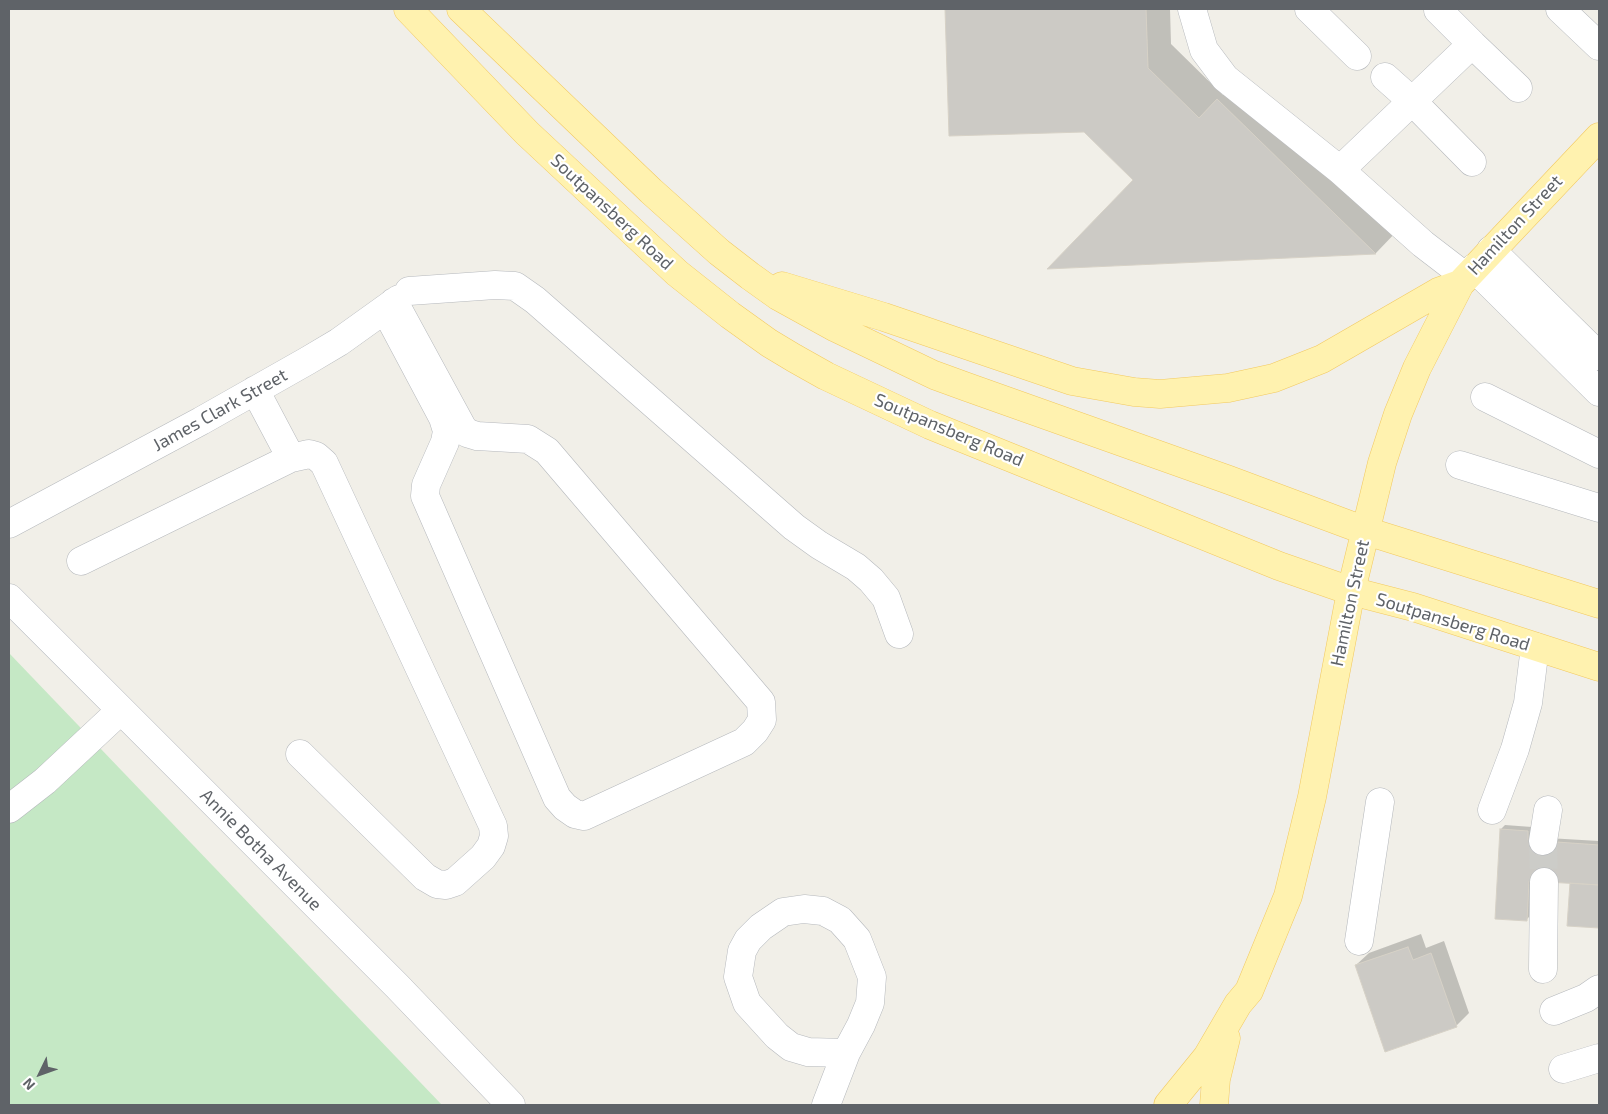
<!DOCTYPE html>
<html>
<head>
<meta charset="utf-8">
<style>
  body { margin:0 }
  #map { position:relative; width:1608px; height:1114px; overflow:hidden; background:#f1efe8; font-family:"Exo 2",sans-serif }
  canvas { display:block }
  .frame { position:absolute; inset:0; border:10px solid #5f6368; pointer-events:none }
  .north { position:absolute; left:15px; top:1049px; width:50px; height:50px; -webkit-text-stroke:4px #fff; paint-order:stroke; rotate:228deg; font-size:14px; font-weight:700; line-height:20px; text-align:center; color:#5f6368 }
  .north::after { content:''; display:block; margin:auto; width:18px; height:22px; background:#5f6368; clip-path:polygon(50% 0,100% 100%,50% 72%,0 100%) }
</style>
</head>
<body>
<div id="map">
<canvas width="1608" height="1114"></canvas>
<div class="frame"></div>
<div class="north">N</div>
</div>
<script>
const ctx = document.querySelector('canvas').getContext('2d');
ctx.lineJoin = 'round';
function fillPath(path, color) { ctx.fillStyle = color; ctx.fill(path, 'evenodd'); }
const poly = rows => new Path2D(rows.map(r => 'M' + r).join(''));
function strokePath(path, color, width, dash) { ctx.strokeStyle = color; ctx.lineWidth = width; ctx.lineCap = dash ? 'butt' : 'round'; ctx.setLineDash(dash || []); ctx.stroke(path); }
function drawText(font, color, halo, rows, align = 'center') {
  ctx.font = font + ' "Exo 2",sans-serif'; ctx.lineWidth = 4.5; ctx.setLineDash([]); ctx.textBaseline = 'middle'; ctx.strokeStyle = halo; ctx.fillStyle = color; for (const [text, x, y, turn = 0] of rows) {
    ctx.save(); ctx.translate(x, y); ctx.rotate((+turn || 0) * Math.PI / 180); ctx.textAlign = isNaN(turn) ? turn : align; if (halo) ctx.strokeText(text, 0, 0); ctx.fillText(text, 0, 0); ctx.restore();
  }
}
const green = poly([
  [9,653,442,1105,9,1105]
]);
const shadow = poly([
  [946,9,1170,9,1171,44,1223,95,1241,77,1399,229,1376,253,1050,267,1135,180,1085,131,950,135],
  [1505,825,1532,827,1531,837,1599,841,1599,927,1569,925,1571,882,1532,880,1530,916,1526,920,1501,829],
  [1421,934,1426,948,1444,941,1469,1013,1456,1026,1356,965,1369,953]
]);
const building = poly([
  [945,9,1146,9,1148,68,1199,118,1217,99,1376,254,1047,269,1133,180,1084,132,949,136,945,9],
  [1500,829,1528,831,1528,840,1599,845,1599,885,1529,881,1527,921,1495,919,1500,829],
  [1570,883,1599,885,1599,928,1567,926,1570,883],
  [1408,947,1413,960,1431,953,1457,1027,1385,1052,1355,965,1408,947]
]);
const minorTunnel = poly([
  [1543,841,1544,882]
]);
const minor = poly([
  [1192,9,1204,50,1225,78,1340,170,1423,244,1466,277],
  [1309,9,1357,56],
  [1560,9,1599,46],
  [1438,10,1472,44],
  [1385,77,1412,101,1472,162],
  [1340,170,1472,44,1518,88],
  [1491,250,1599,356],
  [1474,268,1599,392],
  [409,291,495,285,515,286,535,300,794,527,819,545,856,567,871,580,886,598,899,634],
  [385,309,443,418,447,431,445,442,426,485,425,496,557,798,565,807,575,814,584,816,744,742,755,731,762,720,761,702,547,451,528,439,477,436,467,433,462,427,394,302],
  [255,390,291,458,309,454,316,456,324,463,493,826,494,836,491,846,483,857,455,882,446,885,437,884,425,877,300,754],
  [1485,397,1599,454],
  [1460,465,1599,508],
  [9,524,201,421,307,361,339,342,399,299],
  [81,561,291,458],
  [9,598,397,986,511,1105],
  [9,809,45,781,121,710],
  [1492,810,1515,749,1528,703,1535,647],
  [1543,841,1548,810],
  [1359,941,1380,802],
  [1543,969,1544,882],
  [1554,1011,1586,998,1599,989],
  [1563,1069,1599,1058],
  [826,1105,846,1053,861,1025,870,1003,872,977,857,939,840,920,823,911,804,909,783,912,761,927,748,940,742,951,738,977,747,1003,777,1036,791,1047,808,1052,846,1053]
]);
const major = poly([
  [408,9,527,133,677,273,730,315,769,343,794,358,826,376,930,425,1279,566,1351,591,1413,607,1599,667],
  [461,9,651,191,719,252,750,276,778,296,836,328,934,375,967,387,1229,480,1366,531,1599,604],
  [782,286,884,317,1072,381,1134,392,1160,394,1228,388,1274,378,1322,359,1438,292,1460,284],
  [1168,1105,1207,1057,1238,1004,1249,991,1288,896,1312,797,1351,591,1382,463,1398,414,1417,368,1460,284,1599,137],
  [1214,1105,1216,1079,1226,1038]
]);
const streetNames = [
  ["Soutpansberg Road",612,212,43],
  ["Hamilton Street",1515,225,-47],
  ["James Clark Street",220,410,-29],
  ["Soutpansberg Road",949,430,23],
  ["Hamilton Street",1350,603,-78],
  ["Soutpansberg Road",1453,622,17],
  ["Annie Botha Avenue",261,850,45]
];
fillPath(green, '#c5e8c5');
fillPath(shadow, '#0003');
fillPath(building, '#cccac5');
strokePath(building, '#d6d1c6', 1);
strokePath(minorTunnel, '#ccccc8', 28, [28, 14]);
strokePath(minor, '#b5b8bc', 29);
strokePath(major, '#f2c960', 29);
strokePath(minor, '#fff', 28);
strokePath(major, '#fff2af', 28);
drawText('18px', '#5f6368', '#fff', streetNames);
</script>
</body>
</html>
